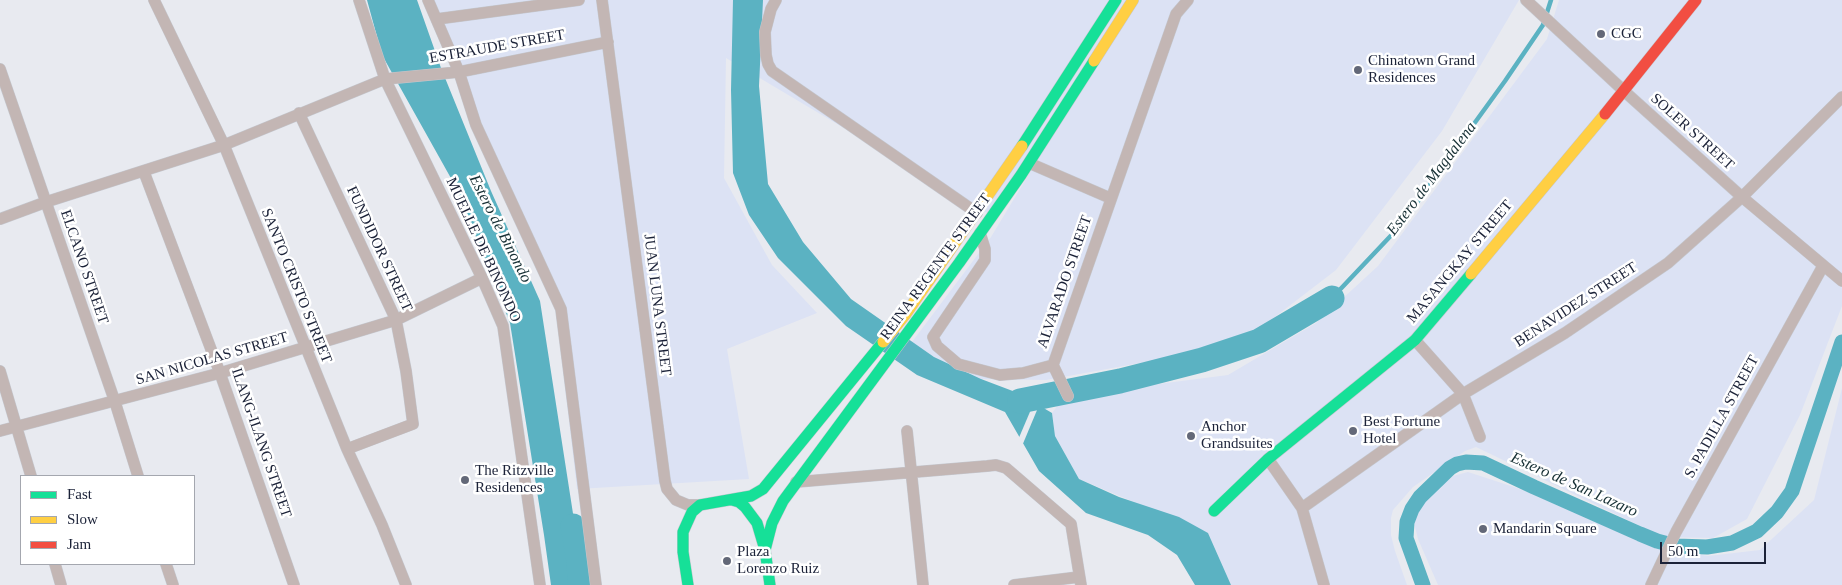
<!DOCTYPE html>
<html>
<head>
<meta charset="utf-8">
<style>
  body { margin:0 }
  #map { position:relative; width:1842px; height:585px; overflow:hidden; background:#e8eaf0; font-family:Georgia,serif }
  canvas { display:block }
  .legend { position:absolute; left:20px; top:475px; width:175px; height:90px; box-sizing:border-box; background:#fff; border:1px solid #a4a7af; margin:0; padding:6px 9px; list-style:none; font-size:15px; color:#1b2238 }
  .legend li { display:flex; align-items:center; gap:10px; height:25px }
  .legend b { width:25px; border:1px solid #a4a7af }
  .scale { position:absolute; left:1660px; top:542px; width:106px; height:22px; box-sizing:border-box; border:2px solid #1b2238; border-top:0; padding-left:6px; font-size:15px; line-height:18px; white-space:nowrap; color:#1b2238; -webkit-text-stroke:4px #fff; paint-order:stroke }
</style>
</head>
<body>
<div id="map">
<canvas width="1842" height="585"></canvas>
<ul class="legend">
<li><b style="height:6px;background:#16e098"></b>Fast</li>
<li><b style="height:6px;background:#ffcf43"></b>Slow</li>
<li><b style="height:6px;background:#f24e42"></b>Jam</li>
</ul>
<div class="scale">50 m</div>
</div>
<script>
const ctx = document.querySelector('canvas').getContext('2d');
ctx.lineJoin = 'round';
function fillPath(path, color) { ctx.fillStyle = color; ctx.fill(path, 'evenodd'); }
const poly = rows => new Path2D(rows.map(r => 'M' + r).join(''));
function strokePath(path, color, width, dash) { ctx.strokeStyle = color; ctx.lineWidth = width; ctx.lineCap = dash ? 'butt' : 'round'; ctx.setLineDash(dash || []); ctx.stroke(path); }
function drawText(font, color, halo, rows, align = 'center') {
  ctx.font = font + ' Georgia,serif'; ctx.lineWidth = 5; ctx.setLineDash([]); ctx.textBaseline = 'middle'; ctx.strokeStyle = halo; ctx.fillStyle = color; for (const [text, x, y, turn = 0] of rows) {
    ctx.save(); ctx.translate(x, y); ctx.rotate((+turn || 0) * Math.PI / 180); ctx.textAlign = isNaN(turn) ? turn : align; if (halo) ctx.strokeText(text, 0, 0); ctx.fillText(text, 0, 0); ctx.restore();
  }
}
const built = poly([
  [428,0,1128,0,992,216,726,58,724,178,772,265,817,313,727,349,749,479,577,489,555,300],
  [1134,0,1519,0,1442,131,1336,270,1254,333,1157,360,1046,380,981,379,934,357,912,342,991,237],
  [1559,0,1842,0,1842,306,1800,415,1747,519,1713,538,1663,537,1476,447,1465,451,1413,487,1393,510,1391,518,1391,535,1395,551,1407,585,1231,585,1208,533,1079,479,1055,436,1052,413,1065,396,1228,375,1316,323,1378,266,1547,39],
  [1842,388,1842,585,1438,585,1418,539,1414,523,1415,516,1422,502,1453,476,1468,472,1520,489,1658,548,1708,556,1760,550,1814,500]
]);
const water = poly([
  [367,0,417,0,441,68,491,191,540,301,574,520,581,585,551,585,544,535,510,323,457,189,382,55],
  [733,0,763,0,759,86,768,184,803,242,851,299,934,357,981,379,1018,393,1052,413,1055,436,1079,479,1119,497,1179,517,1208,533,1231,585,1195,585,1177,555,1148,535,1086,513,1039,471,1005,412,917,375,846,326,778,258,749,215,733,173,731,90]
]);
const pier = poly([
  [1035,400,1040,403,1022,446,1018,440]
]);
const stream = poly([
  [1332,298,1400,226,1505,81,1543,25,1551,0]
]);
const canal = poly([
  [1423,585,1406,538,1407,522,1412,509,1420,497,1450,468,1457,464,1466,462,1483,463,1534,487,1640,534,1657,541,1676,546,1707,547,1732,543,1757,531,1777,512,1792,491,1842,342]
]);
const river = poly([
  [1020,401,1120,381,1202,360,1259,341,1332,298],
  [573,526,579,562,580,585]
]);
const street = poly([
  [154,0,224,145,347,449,382,525,406,585],
  [359,0,385,79,482,278,503,326,540,585],
  [428,0,459,72,476,125,561,309,596,585],
  [602,0,665,481,667,489,676,500,688,505,700,505],
  [776,0,771,9,765,32,766,55,768,64,772,71,977,213],
  [1526,0,1624,91,1742,197,1842,281],
  [437,19,579,0],
  [0,69,115,402,138,476],
  [299,113,396,320,406,371,413,424,347,449],
  [1029,163,1110,198],
  [144,172,220,373,294,585],
  [0,219,46,202,224,145,385,79,459,72,608,42],
  [980,233,985,249,985,260,933,337,937,346,958,364,1000,375,1023,373,1053,365],
  [1415,340,1463,394,1480,437],
  [1053,365,1176,14,1188,0],
  [1053,365,1068,396],
  [0,371,31,476],
  [0,431,220,373,396,320,482,278],
  [907,431,923,585],
  [1268,459,1302,508,1324,585],
  [796,482,987,466,996,465,1006,468,1071,524,1081,585],
  [1302,508,1463,394,1565,333,1668,263,1742,197,1842,97],
  [55,564,61,585],
  [166,564,173,585],
  [1014,585,1079,577],
  [1651,585,1676,532,1823,266]
]);
const fast = poly([
  [1022,146,1116,0],
  [732,500,739,502,745,507,757,523,765,550,770,585],
  [1214,511,1268,459,1415,340,1471,274],
  [765,550,772,523,783,501,959,263,1021,175,1094,61],
  [688,585,683,552,683,532,692,512,700,505,751,496,763,489,883,342]
]);
const slow = poly([
  [1094,61,1133,0],
  [1471,274,1605,114],
  [883,342,905,315,1022,146]
]);
const jam = poly([
  [1605,114,1696,0]
]);
const markers = [
  [1601,34,5,"#636878"],
  [1358,70,5,"#636878"],
  [1353,431,5,"#636878"],
  [1191,436,5,"#636878"],
  [465,480,5,"#636878"],
  [1483,529,5,"#636878"],
  [727,561,5,"#636878"]
];
const poiNames = [
  ["CGC",1611,34],
  ["Chinatown Grand",1368,61],
  ["Residences",1368,78],
  ["Best Fortune",1363,422],
  ["Hotel",1363,439],
  ["Anchor",1201,427],
  ["Grandsuites",1201,444],
  ["The Ritzville",475,471],
  ["Residences",475,488],
  ["Mandarin Square",1493,529],
  ["Plaza",737,552],
  ["Lorenzo Ruiz",737,569]
];
const streetNames = [
  ["ESTRAUDE STREET",497,47,-10],
  ["SOLER STREET",1692,132,42],
  ["FUNDIDOR STREET",379,249,65],
  ["MUELLE DE BINONDO",483,250,65],
  ["MASANGKAY STREET",1460,262,-50],
  ["ELCANO STREET",84,267,71],
  ["REINA REGENTE STREET",936,267,-54],
  ["ALVARADO STREET",1065,282,-71],
  ["SANTO CRISTO STREET",296,286,68],
  ["JUAN LUNA STREET",657,305,83],
  ["BENAVIDEZ STREET",1576,305,-33],
  ["SAN NICOLAS STREET",212,359,-16],
  ["S. PADILLA STREET",1722,417,-61],
  ["ILANG-ILANG STREET",261,443,71]
];
const waterNames = [
  ["Estero de Magdalena",1432,179,-53],
  ["Estero de Binondo",500,229,63],
  ["Estero de San Lazaro",1574,485,24]
];
fillPath(built, '#dce2f4');
fillPath(water, '#5bb2c2');
fillPath(pier, '#e8eaf0');
strokePath(stream, '#5bb2c2', 4.5);
strokePath(canal, '#5bb2c2', 15);
strokePath(river, '#5bb2c2', 25);
strokePath(street, '#c4c7ce', 12);
strokePath(fast, '#c4c7ce', 12);
strokePath(slow, '#c4c7ce', 12);
strokePath(jam, '#c4c7ce', 12);
strokePath(street, '#c3b6b4', 11);
strokePath(fast, '#16e098', 11);
strokePath(slow, '#ffcf43', 11);
strokePath(jam, '#f24e42', 11);
for (const [x, y, r, color] of markers) { const dot = new Path2D(); dot.arc(x, y, r, 0, 2 * Math.PI); ctx.fillStyle = color; ctx.fill(dot); strokePath(dot, '#fff', 2); }
drawText('15px', '#1b2238', '#fff', poiNames, 'left');
drawText('15px', '#1b2238', '#fff', streetNames);
drawText('italic 16px', '#162f34', '#fff', waterNames);
</script>
</body>
</html>
